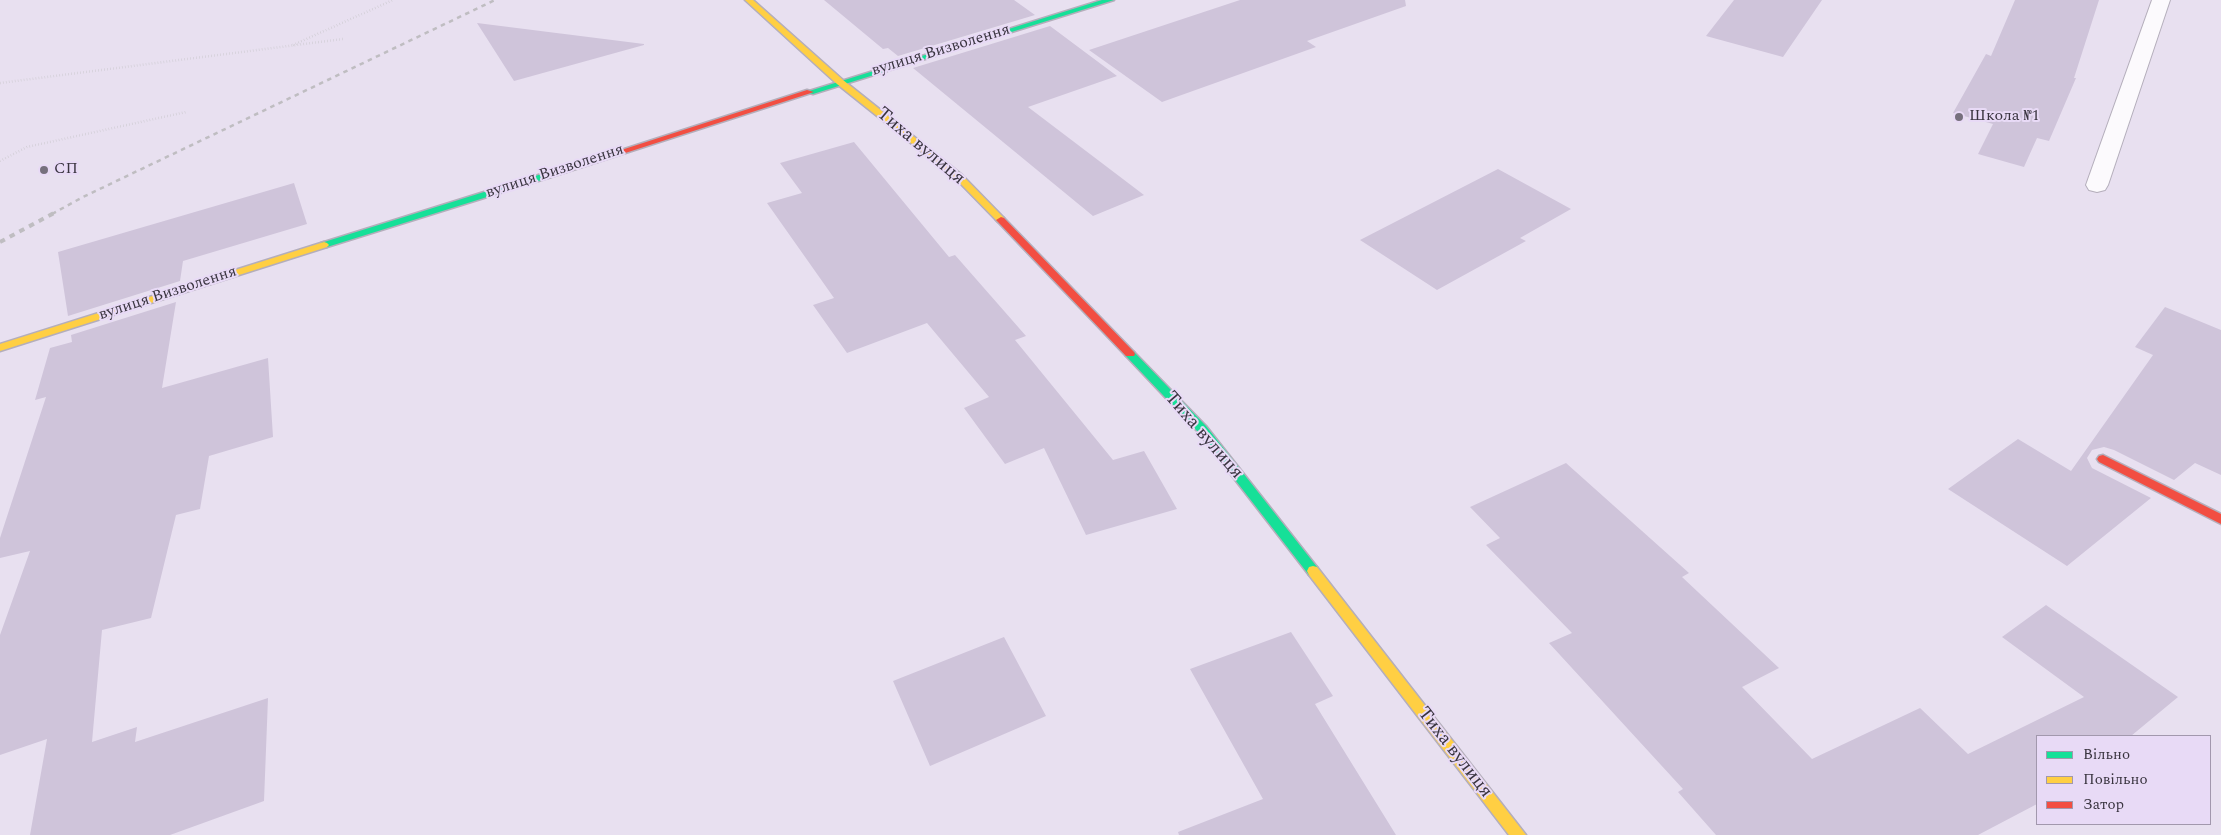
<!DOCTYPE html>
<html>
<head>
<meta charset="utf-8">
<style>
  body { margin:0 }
  #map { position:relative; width:2221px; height:835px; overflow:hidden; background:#e8e0f0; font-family:Spectral,serif }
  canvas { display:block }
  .legend { position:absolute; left:2036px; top:735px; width:175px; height:90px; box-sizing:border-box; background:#e8daf6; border:1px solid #a298ad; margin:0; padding:6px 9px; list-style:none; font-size:15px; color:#39343f }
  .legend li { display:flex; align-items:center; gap:10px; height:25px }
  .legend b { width:25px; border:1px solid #a298ad }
</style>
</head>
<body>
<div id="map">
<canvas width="2221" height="835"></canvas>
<ul class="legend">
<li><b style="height:6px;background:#16e098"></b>Вільно</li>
<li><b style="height:6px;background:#ffcf43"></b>Повільно</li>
<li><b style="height:6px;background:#f24e42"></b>Затор</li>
</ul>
</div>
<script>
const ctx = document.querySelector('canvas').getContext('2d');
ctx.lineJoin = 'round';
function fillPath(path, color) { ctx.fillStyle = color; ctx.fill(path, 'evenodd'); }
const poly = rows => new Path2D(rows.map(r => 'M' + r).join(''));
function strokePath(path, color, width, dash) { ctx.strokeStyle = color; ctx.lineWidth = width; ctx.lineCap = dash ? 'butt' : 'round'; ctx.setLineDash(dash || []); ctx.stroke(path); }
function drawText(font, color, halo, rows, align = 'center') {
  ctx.font = font + ' Spectral,serif'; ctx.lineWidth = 4; ctx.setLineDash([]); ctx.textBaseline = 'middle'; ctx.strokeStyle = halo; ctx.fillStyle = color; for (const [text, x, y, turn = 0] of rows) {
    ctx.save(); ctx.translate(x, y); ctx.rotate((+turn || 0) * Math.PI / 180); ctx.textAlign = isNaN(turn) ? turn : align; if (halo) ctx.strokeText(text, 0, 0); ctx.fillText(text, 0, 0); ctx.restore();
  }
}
const building = poly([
  [824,0,1014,0,1035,15,898,56,888,48,883,49],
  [1240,0,1405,0,1406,6,1307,41,1316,47,1162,102,1089,50],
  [1734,0,1822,0,1783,57,1706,36],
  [2015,0,2099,0,2074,78,2076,78,2049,141,2037,138,2024,167,1978,154,1993,124,1953,113,1986,54,1991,56],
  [477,23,644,44,644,45,514,81],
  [1050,26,1117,76,1028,107,1144,195,1093,216,913,68],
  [854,142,949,257,955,255,1026,336,1015,340,1113,460,1144,451,1177,509,1086,535,1044,448,1005,464,964,408,989,397,927,323,847,353,813,305,834,298,767,203,802,193,780,163],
  [1498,169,1571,209,1520,238,1526,241,1437,290,1360,240],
  [294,183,307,224,183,261,180,281,68,316,58,252],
  [176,302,162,388,268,358,273,437,209,456,200,509,176,515,151,618,102,630,92,742,137,727,135,742,268,698,264,801,170,835,30,835,47,739,0,755,0,635,30,551,0,558,0,538,46,397,35,400,50,348,72,342,71,335],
  [2165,307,2221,330,2221,475,2195,463,2174,480,2114,450,2104,447,2092,450,2087,458,2092,468,2151,498,2067,566,1948,489,2018,439,2071,471,2153,355,2135,347],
  [1566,463,1689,573,1682,577,1779,668,1742,687,1812,759,1920,708,1968,754,2084,697,2002,637,2046,605,2178,697,2131,736,2037,736,2037,804,1978,835,1716,835,1678,792,1683,789,1549,643,1572,633,1486,545,1500,538,1470,507],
  [1291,632,1333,696,1315,704,1396,835,1179,835,1178,832,1263,799,1190,669],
  [1004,637,1046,716,930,766,893,681]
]);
const path = poly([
  [293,45,393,0],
  [0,83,343,39],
  [0,161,27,147,186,112]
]);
const lane = poly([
  [2152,0,2170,0,2108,185,2105,190,2097,192,2089,190,2086,185,2152,0]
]);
const fast = poly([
  [1102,0,1114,0,813,94,806,92,1102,0],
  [548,172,552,175,551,177,327,247,321,247,319,245,321,243,548,172],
  [1130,351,1134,352,1206,426,1317,567,1319,571,1317,575,1313,576,1309,575,1198,432,1126,356,1125,354,1130,351]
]);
const slow = poly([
  [745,0,753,0,843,80,962,175,1004,218,1004,222,998,222,956,179,837,84,745,0],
  [324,242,327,243,329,245,327,247,0,351,0,344,324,242],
  [1313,566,1317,567,1526,835,1509,835,1309,575,1307,571,1309,567,1313,566]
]);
const jam = poly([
  [807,90,814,92,551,177,545,177,544,175,807,90],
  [1001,217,1004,218,1134,352,1135,354,1134,356,1126,356,998,222,996,220,1001,217],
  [2103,455,2221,514,2221,524,2099,462,2097,459,2099,456,2103,455]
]);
const railFar1 = poly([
  [52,214,83,197,495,0]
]);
const rail = poly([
  [0,242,54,213]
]);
const markers = [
  [1959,117,5,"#76707d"],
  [44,170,5,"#76707d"]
];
const farStreetnames = [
  ["вулиця Визволення",941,51,-17],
  ["вулиця Визволення",555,172,-18],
  ["вулиця Визволення",168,294,-18]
];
const farPoinames = [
  ["Школа №1",1969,117],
  ["СП",54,170]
];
const streetNames = [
  ["Тиха вулиця",920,147,40],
  ["Тиха вулиця",1203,436,49],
  ["Тиха вулиця",1454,753,52]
];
fillPath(building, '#cfc4da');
strokePath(lane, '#b4aebb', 2);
strokePath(fast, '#b4aebb', 3);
strokePath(slow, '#b4aebb', 3);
strokePath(jam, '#b4aebb', 3);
strokePath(path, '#c9c7cc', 2.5, [0.5, 2.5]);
fillPath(lane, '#fcfafd');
fillPath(fast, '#16e098');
fillPath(slow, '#ffcf43');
fillPath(jam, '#f24e42');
strokePath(railFar1, '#bfbdc1', 2.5, [4.5, 4.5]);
strokePath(rail, '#bfbdc1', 4, [5.5, 5.5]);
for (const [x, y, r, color] of markers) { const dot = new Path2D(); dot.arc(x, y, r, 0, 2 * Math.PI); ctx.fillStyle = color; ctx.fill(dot); strokePath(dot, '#e8daf6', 2); }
drawText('16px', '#39343f', '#e8daf6', farStreetnames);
drawText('16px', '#39343f', '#e8daf6', farPoinames, 'left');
drawText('19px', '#39343f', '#e8daf6', streetNames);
</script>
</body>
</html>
